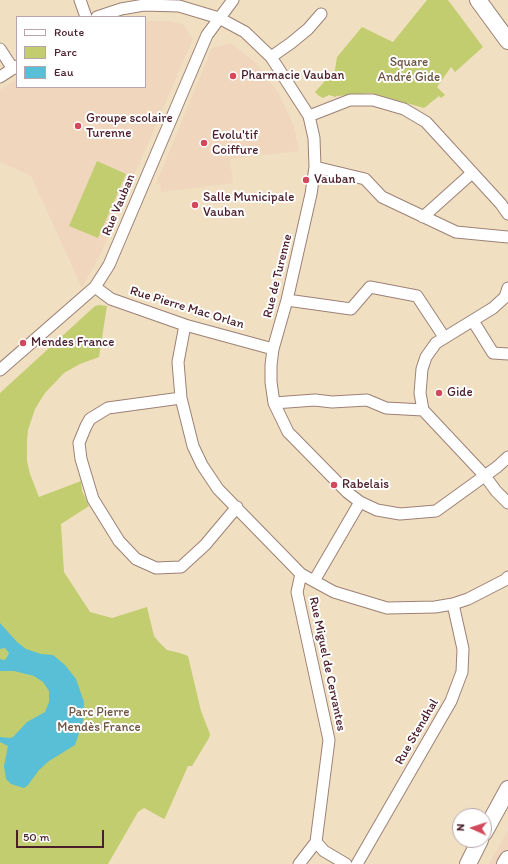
<!DOCTYPE html>
<html>
<head>
<meta charset="utf-8">
<style>
  body { margin:0 }
  #map { position:relative; width:508px; height:864px; overflow:hidden; background:#f0e0c1; font-family:Itim,sans-serif }
  canvas { display:block }
  .legend { position:absolute; left:16px; top:16px; width:130px; height:72px; box-sizing:border-box; background:#fff; border:1px solid #b7a5aa; margin:0; padding:5px 7px; list-style:none; font-size:12px; color:#4a1f2b }
  .legend li { display:flex; align-items:center; gap:8px; height:20px }
  .legend b { width:20px; border:1px solid #b7a5aa }
  .north { position:absolute; left:452px; top:808px; width:40px; height:40px; box-sizing:border-box; background:#fff; border:1px solid #b7a5aa; border-radius:50%; rotate:273deg; font-size:11px; font-weight:700; line-height:16px; text-align:center; color:#4a1f2b }
  .north::after { content:''; display:block; margin:auto; width:14px; height:18px; background:#d1495b; clip-path:polygon(50% 0,100% 100%,50% 72%,0 100%) }
  .scale { position:absolute; left:16px; top:830px; width:88px; height:18px; box-sizing:border-box; border:2px solid #4a1f2b; border-top:0; padding-left:5px; font-size:12px; line-height:14px; white-space:nowrap; color:#4a1f2b; -webkit-text-stroke:3px #fff; paint-order:stroke }
</style>
</head>
<body>
<div id="map">
<canvas width="508" height="864"></canvas>
<ul class="legend">
<li><b style="height:5px;background:#fff"></b>Route</li>
<li><b style="height:11px;background:#c1cd6f"></b>Parc</li>
<li><b style="height:11px;background:#58bfd6"></b>Eau</li>
</ul>
<div class="north">N</div>
<div class="scale">50 m</div>
</div>
<script>
const ctx = document.querySelector('canvas').getContext('2d');
ctx.lineJoin = 'round';
function fillPath(path, color) { ctx.fillStyle = color; ctx.fill(path, 'evenodd'); }
const poly = rows => new Path2D(rows.map(r => 'M' + r).join(''));
function strokePath(path, color, width, dash) { ctx.strokeStyle = color; ctx.lineWidth = width; ctx.lineCap = dash ? 'butt' : 'round'; ctx.setLineDash(dash || []); ctx.stroke(path); }
function drawText(font, color, halo, rows, align = 'center') {
  ctx.font = font + ' Itim,sans-serif'; ctx.lineWidth = 4; ctx.setLineDash([]); ctx.textBaseline = 'middle'; ctx.strokeStyle = halo; ctx.fillStyle = color; for (const [text, x, y, turn = 0] of rows) {
    ctx.save(); ctx.translate(x, y); ctx.rotate((+turn || 0) * Math.PI / 180); ctx.textAlign = isNaN(turn) ? turn : align; if (halo) ctx.strokeText(text, 0, 0); ctx.fillText(text, 0, 0); ctx.restore();
  }
}
const built = poly([
  [145,21,169,21,183,24,193,39,100,255,82,288,31,176,0,162,0,90,17,79,17,87,145,87],
  [231,43,256,63,278,92,294,126,299,151,230,159,233,183,161,192,160,184,156,184,212,48],
  [508,830,508,864,489,864]
]);
const green = poly([
  [427,0,448,0,483,47,455,72,451,67,437,87,445,95,441,98,439,96,424,108,371,93,337,96,335,97,329,95,323,98,319,96,315,92,335,70,337,57,362,27,393,42],
  [97,161,126,174,98,238,69,226],
  [99,305,107,306,99,357,80,364,64,373,45,393,35,409,28,430,27,441,27,461,30,474,39,497,81,481,82,491,89,506,61,524,64,572,90,612,112,618,147,607,154,636,158,641,167,650,180,653,188,656,201,711,210,734,209,738,192,766,188,766,165,818,164,819,144,808,138,812,108,864,0,864,0,393,95,306]
]);
const water = poly([
  [0,623,17,642,26,649,41,654,53,655,65,665,76,679,84,702,83,721,75,745,49,761,39,770,28,785,24,788,11,784,6,779,4,766,8,746,0,742,0,737,10,738,13,737,27,722,45,712,49,702,49,691,43,682,34,676,14,671,0,671,0,659,4,660,6,659,9,653,5,648,0,649]
]);
const minor = poly([
  [80,0,86,17],
  [97,17,121,9,144,5,179,6,219,18,245,32,271,57,309,116,314,138,315,167,311,194,287,300,273,349,271,365,271,382,274,403,288,432,347,492,360,502,377,510,400,514,436,511,497,467,508,457],
  [0,49,13,69],
  [271,57,291,43,308,29,321,14],
  [0,77,17,66],
  [309,116,350,100,373,100,404,109,426,122,501,204,508,214],
  [315,167,365,179,382,197,456,232,508,237],
  [423,217,472,173],
  [95,287,111,299,185,325,273,349],
  [508,288,505,297,493,308,436,343,426,357,422,369,420,393,423,410,485,476,496,491,508,503],
  [287,300,351,309,370,287,417,296,444,337],
  [473,321,493,353,508,354],
  [185,325,178,362,181,398,193,446,202,465,218,489,301,574,334,592,387,608,435,607,453,604,468,599,505,580,508,577],
  [0,370,95,287,109,265,207,35,233,0],
  [181,398,108,408,90,419,86,426,79,443,81,459,93,499,119,541,136,559,156,568,181,567,205,545,237,507],
  [274,403,315,400,332,402,367,400,386,408,423,410],
  [301,574,297,592,329,740,316,842,324,851,346,864],
  [314,581,360,502],
  [299,864,316,842],
  [357,864,451,701,462,672,463,649,453,604]
]);
const secondary = poly([
  [478,0,508,41],
  [484,833,508,789],
  [468,864,480,840],
  [505,864,508,859]
]);
const markers = [
  [233,76,4,"#d1495b"],
  [78,126,4,"#d1495b"],
  [204,143,4,"#d1495b"],
  [306,180,4,"#d1495b"],
  [195,205,4,"#d1495b"],
  [23,343,4,"#d1495b"],
  [439,393,4,"#d1495b"],
  [334,485,4,"#d1495b"]
];
const parkNames = [
  ["Square",409,63],
  ["André Gide",409,78],
  ["Parc Pierre",99,713],
  ["Mendès France",99,728]
];
const poiNames = [
  ["Pharmacie Vauban",241,76],
  ["Groupe scolaire",86,119],
  ["Turenne",86,134],
  ["Evolu'tif",212,136],
  ["Coiffure",212,151],
  ["Vauban",314,180],
  ["Salle Municipale",203,198],
  ["Vauban",203,213],
  ["Mendes France",31,343],
  ["Gide",447,393],
  ["Rabelais",342,485]
];
const streetNames = [
  ["Rue Vauban",119,205,-67],
  ["Rue de Turenne",278,276,-76],
  ["Rue Pierre Mac Orlan",187,308,17],
  ["Rue Miguel de Cervantes",327,664,78],
  ["Rue Stendhal",417,732,-60]
];
fillPath(built, '#efd6bc');
fillPath(green, '#c1cd6f');
fillPath(water, '#58bfd6');
strokePath(minor, '#9d8076', 13);
strokePath(secondary, '#9d8076', 18);
strokePath(minor, '#fff', 11);
strokePath(secondary, '#fff', 16);
for (const [x, y, r, color] of markers) { const dot = new Path2D(); dot.arc(x, y, r, 0, 2 * Math.PI); ctx.fillStyle = color; ctx.fill(dot); strokePath(dot, '#fff', 1.5); }
drawText('13px', '#6e533f', '#fff', parkNames);
drawText('13px', '#4a1f2b', '#fff', poiNames, 'left');
drawText('13px', '#4a1f2b', '#fff', streetNames);
</script>
</body>
</html>
